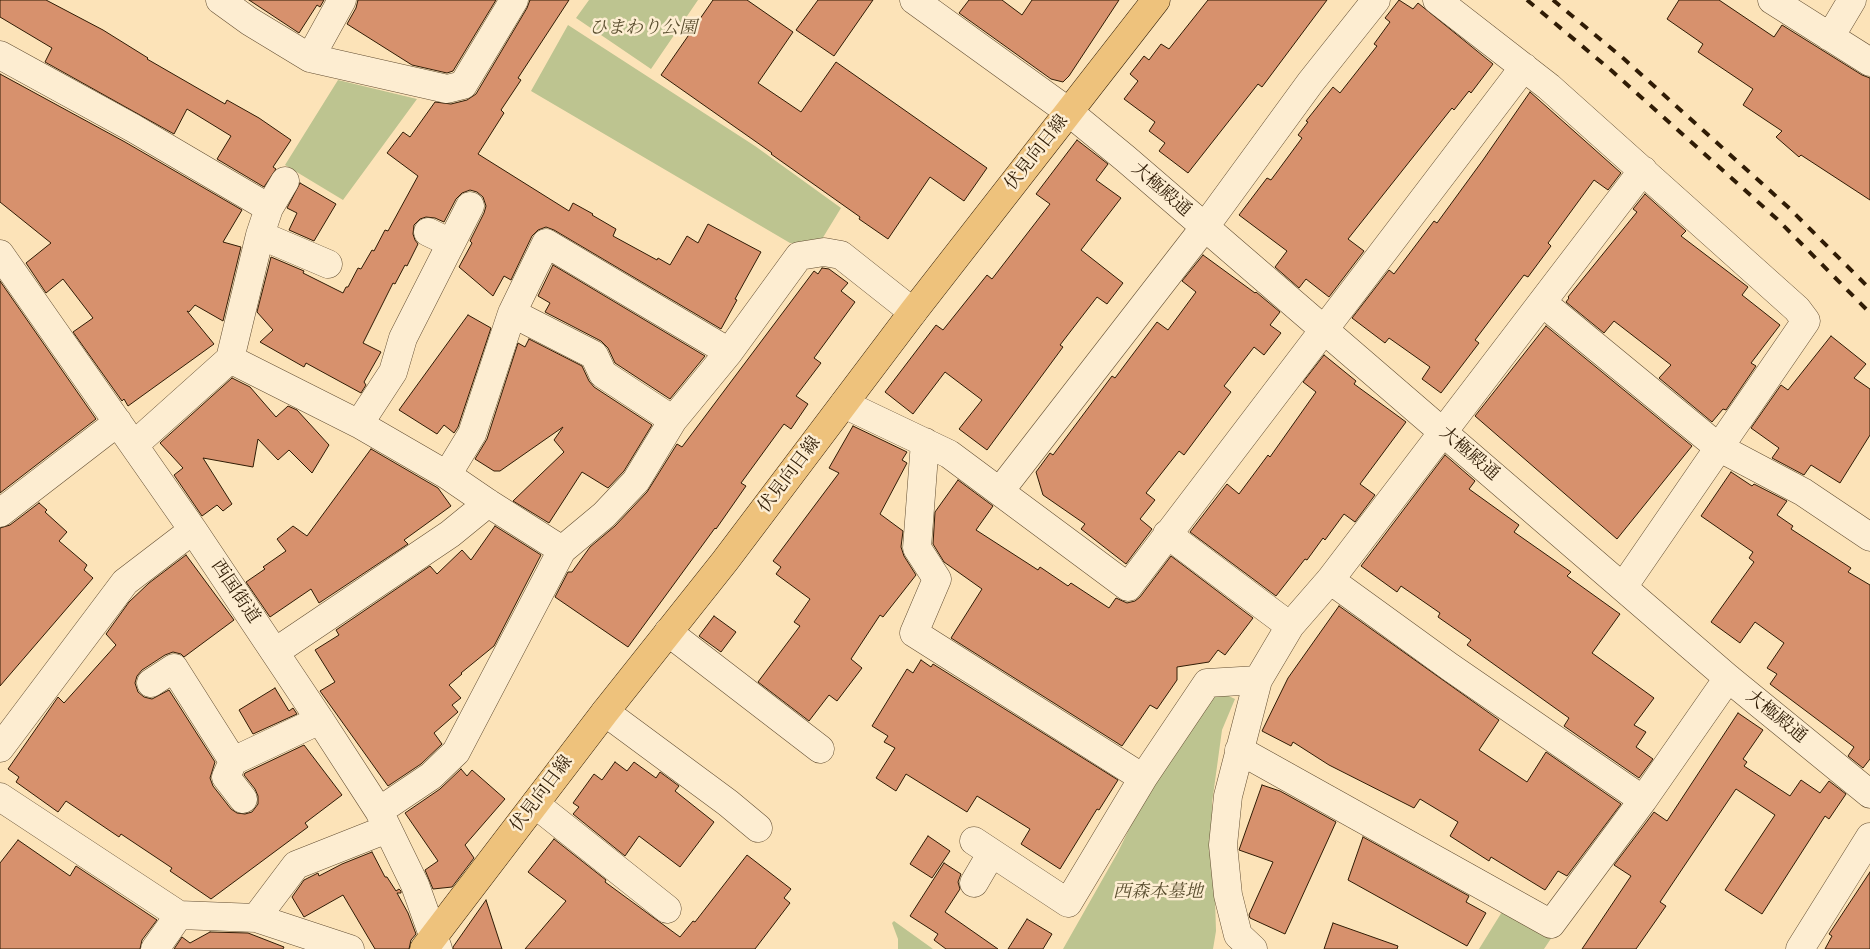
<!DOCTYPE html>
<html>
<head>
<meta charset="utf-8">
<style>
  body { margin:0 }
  canvas { display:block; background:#fce3b8 }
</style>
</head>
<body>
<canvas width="1870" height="949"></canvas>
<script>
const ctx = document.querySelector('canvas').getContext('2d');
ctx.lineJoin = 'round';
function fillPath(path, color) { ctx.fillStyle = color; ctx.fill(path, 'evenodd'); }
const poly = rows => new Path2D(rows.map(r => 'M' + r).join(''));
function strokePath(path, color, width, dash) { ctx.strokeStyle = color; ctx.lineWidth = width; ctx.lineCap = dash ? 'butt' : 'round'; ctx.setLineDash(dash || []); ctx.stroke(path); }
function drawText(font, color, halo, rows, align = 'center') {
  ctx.font = font + ' "Libre Bodoni","Noto Serif JP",serif'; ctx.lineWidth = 5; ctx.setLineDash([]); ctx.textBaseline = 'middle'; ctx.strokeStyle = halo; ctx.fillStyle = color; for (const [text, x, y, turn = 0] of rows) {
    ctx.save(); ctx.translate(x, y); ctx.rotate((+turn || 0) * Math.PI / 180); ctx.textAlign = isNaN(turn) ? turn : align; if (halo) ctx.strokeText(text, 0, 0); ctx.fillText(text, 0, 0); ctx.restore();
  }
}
const green = poly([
  [589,0,698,0,651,69,576,18],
  [568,25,755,146,841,208,819,244,790,243,531,91],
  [338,80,417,99,343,200,285,165],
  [1214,689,1235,699,1222,730,1212,803,1216,931,1213,949,1063,949,1118,852,1135,817],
  [1505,907,1554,934,1544,949,1479,949],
  [894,921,933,949,898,949,898,939,892,923]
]);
const building = poly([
  [0,0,46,0,103,30,148,58,147,59,225,104,227,100,259,118,291,140,273,167,276,169,264,187,217,159,231,136,187,109,174,134,45,62,52,48,0,17,0,0],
  [249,0,324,0,320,7,317,5,299,33,249,0],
  [358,0,496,0,453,71,447,73,412,65,347,24,356,8,358,0],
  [530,0,569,0,518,78,521,80,501,110,504,113,478,154,569,211,573,203,593,214,592,215,616,229,613,236,657,260,658,258,670,265,687,236,698,243,708,224,761,252,735,299,737,300,721,329,554,230,546,227,538,230,532,236,511,280,504,276,493,296,459,267,472,243,470,241,484,213,486,206,483,197,477,192,470,190,462,193,456,199,444,222,435,218,426,217,420,219,414,225,413,234,415,240,418,244,407,266,405,265,395,284,393,283,363,343,381,352,364,382,366,385,361,393,306,363,304,367,260,342,273,330,257,312,271,257,304,271,303,273,343,293,346,287,348,287,358,268,361,269,372,250,374,251,385,230,388,231,418,176,387,153,403,132,410,137,435,102,451,104,467,100,476,94,527,8,530,0],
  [713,0,747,0,793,32,758,83,801,112,836,62,987,168,964,201,930,177,888,239,859,219,860,217,771,154,772,153,661,75,713,0],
  [818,0,873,0,834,56,796,30,818,0],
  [969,0,1002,0,1022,15,1032,0,1119,0,1069,76,1063,82,1051,79,959,13,969,0],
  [1208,0,1327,0,1262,87,1258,84,1188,173,1159,151,1165,143,1149,131,1155,122,1124,99,1138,81,1130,74,1144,56,1149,60,1161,44,1169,49,1208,0],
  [1399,0,1413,9,1418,3,1493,64,1471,93,1469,91,1454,110,1452,108,1348,239,1364,251,1329,297,1306,279,1299,288,1275,267,1287,251,1239,215,1267,178,1271,180,1302,138,1298,135,1308,122,1306,121,1333,87,1340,93,1377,46,1374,44,1390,22,1385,18,1399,0],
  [1679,0,1719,0,1774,37,1782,25,1862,75,1870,78,1870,200,1801,155,1799,157,1776,137,1782,131,1743,105,1753,89,1698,52,1703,44,1667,19,1679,0],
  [0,74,125,142,242,210,223,242,241,247,223,321,195,305,189,312,187,311,214,344,128,406,124,399,122,401,73,332,93,318,63,279,46,293,26,263,51,243,0,202,0,74],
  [1530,92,1621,173,1608,190,1594,180,1548,243,1551,246,1528,277,1524,275,1475,340,1479,343,1441,393,1422,379,1430,367,1389,338,1385,343,1352,318,1389,270,1394,274,1434,221,1437,223,1483,160,1530,92],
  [1077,140,1108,164,1096,180,1121,198,1081,250,1123,283,1107,304,1097,297,1060,345,1063,347,987,450,959,429,982,400,945,372,913,414,885,392,936,325,943,330,987,275,992,279,1050,204,1036,194,1077,140],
  [300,183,336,204,314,241,289,230,297,213,287,208,300,183],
  [1645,194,1686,231,1681,236,1748,287,1742,295,1780,325,1751,363,1756,366,1726,410,1723,409,1712,422,1659,378,1671,365,1614,321,1604,333,1566,302,1569,298,1568,297,1637,212,1633,209,1645,194],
  [1203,255,1255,293,1256,292,1280,312,1270,325,1281,333,1264,355,1254,347,1224,386,1231,392,1184,455,1179,451,1146,493,1155,500,1140,519,1152,529,1126,564,1081,529,1085,524,1043,495,1036,472,1050,453,1053,455,1112,376,1115,378,1157,322,1168,330,1196,292,1182,281,1203,255],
  [553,265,705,356,670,399,615,363,608,348,601,341,545,312,550,303,538,296,553,265],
  [822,268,829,269,848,283,841,291,855,302,814,358,821,363,796,396,808,404,791,429,784,424,741,483,746,486,716,529,715,528,628,647,555,597,568,572,572,572,590,547,615,526,647,492,677,444,682,447,814,271,818,274,822,268],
  [0,281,96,419,0,493,0,281],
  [468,315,491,328,458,427,454,433,444,425,437,434,399,410,468,315],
  [1546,326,1692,446,1617,539,1475,416,1546,326],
  [1831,336,1866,364,1854,378,1870,389,1870,435,1840,483,1811,465,1804,475,1772,458,1779,448,1751,428,1781,385,1788,390,1831,336],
  [529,339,582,366,589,381,594,387,652,425,624,471,608,488,582,472,549,523,513,501,564,452,554,440,563,427,500,471,494,471,475,459,487,439,518,343,525,347,529,339],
  [1324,355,1356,381,1354,384,1406,422,1360,484,1375,495,1355,522,1344,514,1325,540,1323,538,1307,560,1305,559,1276,596,1190,532,1227,484,1239,494,1268,455,1270,457,1316,392,1303,382,1324,355],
  [232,378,250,387,276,417,288,406,297,410,329,445,312,473,289,450,278,460,258,439,253,467,203,458,232,504,223,511,217,505,202,516,174,475,183,468,160,443,232,378],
  [853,426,907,452,902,460,907,463,880,514,903,531,901,547,904,556,916,575,883,617,880,615,851,659,862,668,837,701,829,695,809,721,758,682,800,626,794,622,810,599,776,574,781,567,773,561,839,473,829,468,853,426],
  [371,449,438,488,451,506,404,540,408,544,319,603,311,589,270,617,246,582,265,569,263,567,286,551,277,539,293,526,307,536,371,449],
  [1445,455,1475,481,1469,489,1519,525,1514,532,1571,572,1567,576,1620,614,1592,653,1654,698,1634,725,1646,732,1636,747,1653,759,1639,778,1564,726,1569,718,1467,645,1471,640,1438,617,1440,613,1401,586,1397,592,1361,566,1445,455],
  [1731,472,1752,486,1754,484,1787,501,1777,515,1793,526,1791,529,1851,568,1848,572,1870,585,1870,759,1863,768,1848,756,1854,747,1770,684,1777,674,1767,668,1784,643,1755,622,1740,643,1711,622,1754,562,1749,558,1753,552,1701,516,1731,472],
  [958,480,993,506,976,530,1038,570,1040,567,1068,586,1071,583,1109,608,1116,598,1127,603,1135,601,1140,597,1171,556,1253,618,1225,655,1218,650,1209,662,1177,667,1177,680,1157,709,1150,705,1122,746,951,638,982,589,944,562,933,544,935,512,958,480],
  [39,503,47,510,45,512,67,532,59,541,87,565,84,570,93,578,0,686,0,528,10,525,39,503],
  [495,526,541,555,494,646,461,673,462,674,449,685,461,698,452,705,458,712,434,733,442,744,421,764,388,786,320,691,335,682,315,650,339,635,336,630,430,566,437,574,462,550,471,560,495,526],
  [186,555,234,620,184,657,181,654,173,652,165,655,142,670,137,676,135,683,138,692,144,697,152,699,169,690,215,762,210,778,213,786,231,809,237,813,245,814,252,812,258,804,258,796,255,789,244,775,245,773,304,745,342,795,305,823,308,827,211,899,170,871,172,868,121,834,119,837,66,801,58,812,16,782,19,777,8,769,58,697,64,703,116,645,106,634,129,602,149,583,186,555],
  [1339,606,1499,720,1479,750,1527,782,1546,752,1621,804,1567,876,1558,871,1545,890,1491,857,1489,861,1450,836,1458,822,1420,799,1414,808,1329,765,1293,742,1291,746,1262,731,1288,678,1339,606],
  [714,616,736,632,721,652,699,636,714,616],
  [921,660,931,667,933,664,1118,780,1099,810,1097,809,1060,869,1021,844,1030,829,977,796,967,812,906,774,896,791,876,778,895,748,884,742,888,736,872,726,907,669,913,673,921,660],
  [275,688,289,711,293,708,297,714,253,734,239,710,275,688],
  [1738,713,1763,730,1743,759,1747,762,1744,766,1790,796,1801,780,1820,793,1829,781,1846,794,1829,819,1825,816,1762,914,1725,890,1775,815,1736,789,1660,902,1666,906,1636,949,1582,949,1631,876,1614,865,1654,812,1667,821,1738,713],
  [615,762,627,771,634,762,656,778,660,772,679,786,675,791,714,822,680,867,639,836,625,856,573,814,579,807,573,803,594,774,602,780,615,762],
  [461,769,467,776,472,770,505,799,465,845,474,858,452,887,433,889,425,870,438,861,405,813,440,789,461,769],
  [1262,785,1280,791,1336,822,1285,934,1250,918,1249,915,1273,862,1239,850,1262,785],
  [928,836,950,851,932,878,910,864,928,836],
  [1363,837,1469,896,1466,902,1486,913,1467,946,1348,880,1363,837],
  [554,839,606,880,605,882,680,937,693,921,695,922,747,855,791,889,784,898,790,903,755,949,525,949,566,901,528,872,554,839],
  [18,840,70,876,76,866,157,920,142,940,140,949,0,949,0,863,18,840],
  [372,852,385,877,387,877,396,891,399,889,401,891,401,893,397,893,408,913,416,934,411,940,409,949,375,949,343,895,304,917,292,897,304,880,318,873,319,876,342,864,372,852],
  [944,863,961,874,958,882,960,889,945,912,998,949,946,949,934,940,938,934,910,916,944,863],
  [1870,872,1870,949,1825,949,1832,936,1829,934,1870,872],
  [486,900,502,949,453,949,453,947,486,900],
  [1027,919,1052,934,1043,949,1008,949,1027,919],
  [1333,923,1398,946,1397,949,1324,949,1333,923],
  [210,932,248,933,284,947,283,949,174,949,182,937,190,943,210,932]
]);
const minor = poly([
  [220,0,249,21,310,58,447,89,463,85,514,0],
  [914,0,1069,112,1126,159,1728,678,1870,794],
  [1437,0,1549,87,1797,309,1806,321,1623,587],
  [1772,0,1870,62],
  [1830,37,1852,0],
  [0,55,133,128,269,208],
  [310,58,342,0],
  [470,206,403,338,393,372,359,424,447,475,488,503,562,550],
  [428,232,451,243],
  [260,235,328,264],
  [0,254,193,530,320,720,379,811,415,885,438,949],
  [1543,303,1718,447,1803,492,1870,537],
  [512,313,594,355,603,374,673,420],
  [230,359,359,424],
  [844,404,949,454,1128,587,1524,67],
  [925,442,917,548,937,579,914,633,1143,778],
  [134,445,230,359,260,235,269,208,285,181],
  [447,475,472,434,512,313,546,243,729,352],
  [1000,491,1204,228,1310,83,1376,0],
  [0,513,118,422],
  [1167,534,1290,626],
  [1330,580,1450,667,1643,800],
  [668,632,820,749],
  [275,652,450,534,488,503],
  [151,683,174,668,233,761,226,777,243,799],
  [605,712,728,803,758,828],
  [0,748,125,582,193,530],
  [1239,750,1551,924,1643,800,1728,678],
  [233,761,320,720],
  [0,797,179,915,256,918,350,949],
  [535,804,667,909],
  [379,811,431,776,456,752,562,550,604,515,636,481,673,420,729,352,799,256,824,252,841,255,913,312],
  [974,841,1068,903,1143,778,1207,683,1258,680],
  [974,883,991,854],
  [256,918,296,865,387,829],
  [155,949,179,915],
  [1253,949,1238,935,1228,895,1223,845,1228,796,1258,680,1290,626,1330,580,1643,170],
  [1800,949,1870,837]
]);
const major = poly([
  [424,949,605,712,725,561,913,312,1156,0]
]);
const rail = poly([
  [1527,0,1612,71,1777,219,1870,313],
  [1553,0,1623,58,1788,207,1870,289]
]);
const parkNames = [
  ["ひまわり公園",643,29],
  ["西森本墓地",1158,893]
];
const streetNames = [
  ["伏見向日線",1037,153,-52],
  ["大極殿通",1161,190,41],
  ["大極殿通",1469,454,41],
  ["伏見向日線",790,475,-53],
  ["西国街道",235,592,56],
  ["大極殿通",1776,717,39],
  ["伏見向日線",542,794,-53]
];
fillPath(green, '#bdc490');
fillPath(building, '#d7916d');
strokePath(building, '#301c05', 1);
strokePath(minor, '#634e32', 29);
strokePath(major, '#301c05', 29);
strokePath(minor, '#fdedd1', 28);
strokePath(major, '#eec27c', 28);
strokePath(rail, '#301c05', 4, [9, 9]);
drawText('italic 18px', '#5a4e2f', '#fdedd1', parkNames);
drawText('18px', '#301c05', '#fdedd1', streetNames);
</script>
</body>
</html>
